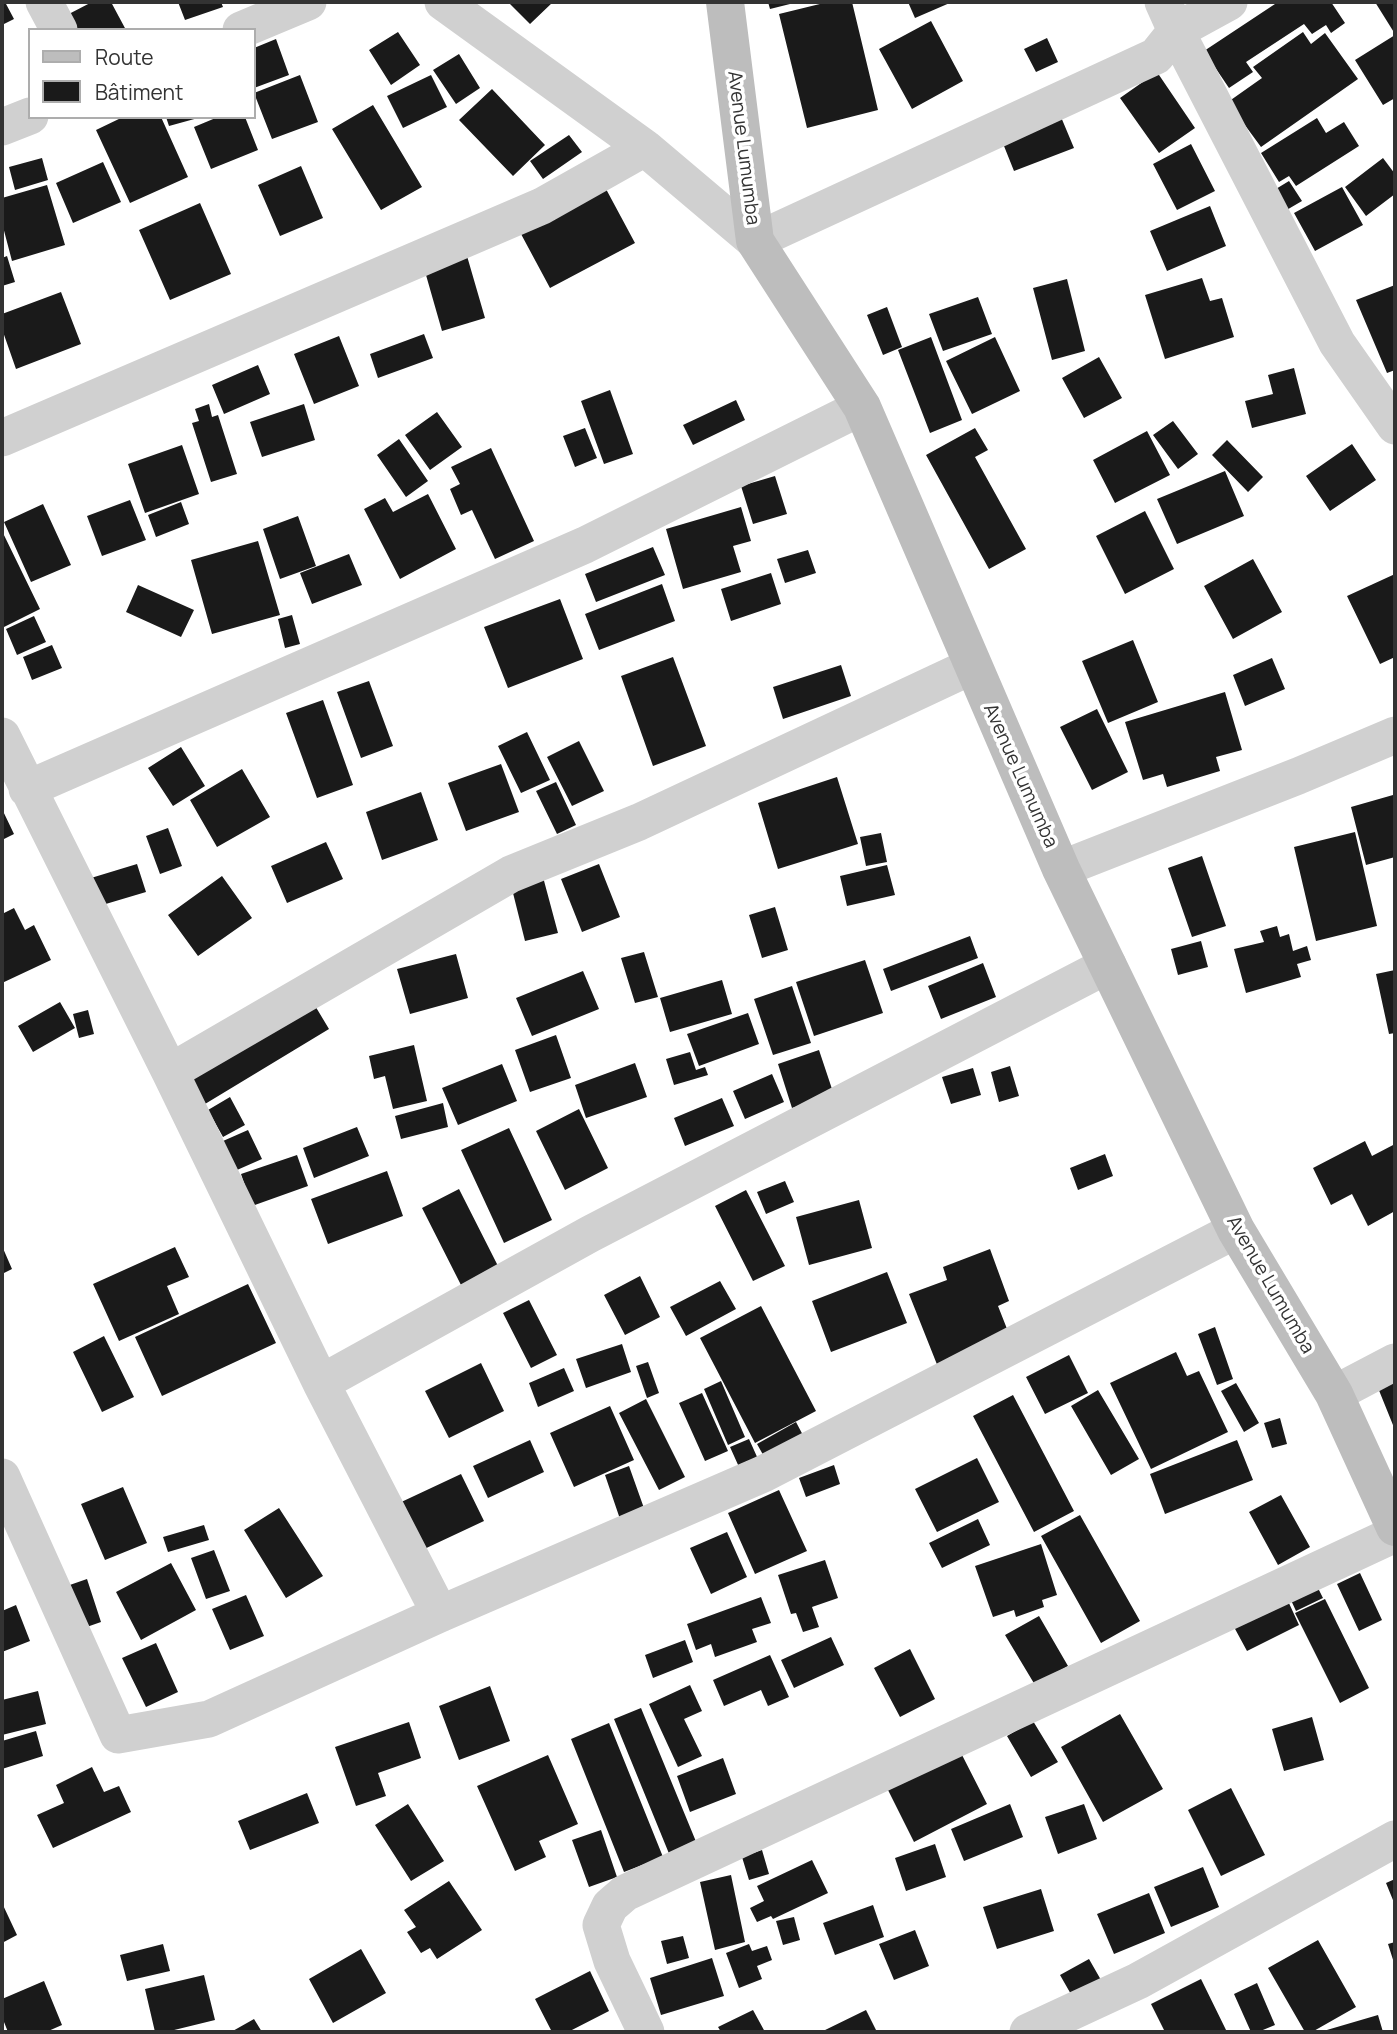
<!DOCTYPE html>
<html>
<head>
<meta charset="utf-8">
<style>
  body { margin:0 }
  #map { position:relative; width:1397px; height:2034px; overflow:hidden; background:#fff; font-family:Manrope,sans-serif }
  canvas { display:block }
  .frame { position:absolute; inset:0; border:4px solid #333; pointer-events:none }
  .legend { position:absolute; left:28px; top:28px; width:228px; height:91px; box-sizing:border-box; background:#fff; border:2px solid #adadad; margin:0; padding:9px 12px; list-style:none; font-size:21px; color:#333 }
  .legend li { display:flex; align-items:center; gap:14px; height:35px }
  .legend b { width:35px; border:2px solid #adadad }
</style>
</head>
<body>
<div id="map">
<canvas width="1397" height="2034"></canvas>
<div class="frame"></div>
<ul class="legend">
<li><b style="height:9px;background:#bdbdbd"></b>Route</li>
<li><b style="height:19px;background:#1a1a1a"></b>Bâtiment</li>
</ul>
</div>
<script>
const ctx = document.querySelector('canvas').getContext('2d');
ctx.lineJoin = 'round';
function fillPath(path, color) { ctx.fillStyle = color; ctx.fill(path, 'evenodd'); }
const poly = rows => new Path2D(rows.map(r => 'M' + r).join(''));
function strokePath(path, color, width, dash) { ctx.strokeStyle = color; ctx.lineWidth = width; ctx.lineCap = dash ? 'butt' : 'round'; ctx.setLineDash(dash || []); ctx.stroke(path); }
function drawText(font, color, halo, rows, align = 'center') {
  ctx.font = font + ' Manrope,sans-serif'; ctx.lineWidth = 7; ctx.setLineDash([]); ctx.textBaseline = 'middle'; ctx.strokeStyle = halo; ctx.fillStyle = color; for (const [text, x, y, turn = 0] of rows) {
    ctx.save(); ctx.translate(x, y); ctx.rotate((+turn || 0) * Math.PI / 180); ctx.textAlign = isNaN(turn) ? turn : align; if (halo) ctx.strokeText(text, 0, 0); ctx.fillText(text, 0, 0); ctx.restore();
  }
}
const building = poly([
  [2,2,5,2,14,19,2,25],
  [92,2,111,2,126,30,72,30,65,16],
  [178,2,221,2,223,7,185,20],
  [508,2,553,2,530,24],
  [768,2,794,2,794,3,770,9],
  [828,2,852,2,878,110,807,128,779,14],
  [908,2,952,2,915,18],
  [1278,2,1331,2,1345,23,1331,33,1326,25,1312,34,1304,24,1246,62,1253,72,1229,88,1204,51],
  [1375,2,1395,2,1395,34],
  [931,21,963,81,912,109,879,49],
  [398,32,420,65,391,85,369,50],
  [1303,32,1311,44,1325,33,1358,79,1261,147,1228,102,1262,78,1253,67],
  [1395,35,1395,98,1383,105,1355,60],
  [1047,38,1058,62,1036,72,1024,49],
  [276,39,289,75,254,88,254,48],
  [459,54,480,88,456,104,433,70],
  [1157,72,1195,128,1159,153,1120,98],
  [300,75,318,122,272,139,254,93],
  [431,75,447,107,403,128,387,96],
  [492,89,545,145,513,176,459,120],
  [373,105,422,187,381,210,332,129],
  [123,117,161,117,188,177,130,203,96,130],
  [166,117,197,117,198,118,169,126],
  [218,117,245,117,258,150,211,169,194,127],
  [1061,117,1074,148,1014,171,1002,141],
  [1317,118,1326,133,1344,122,1359,146,1296,186,1289,176,1279,182,1261,153],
  [569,135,582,152,543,179,530,161],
  [1191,144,1215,191,1177,210,1153,164],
  [42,158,48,180,15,190,9,167],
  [1383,158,1395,174,1395,194,1366,216,1345,187],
  [103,162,121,202,73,223,56,183],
  [301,166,323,218,280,236,258,185],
  [1289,181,1302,201,1278,215,1266,195],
  [47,185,65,245,12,261,2,223,2,198],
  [1342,187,1363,225,1315,251,1294,213],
  [606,189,635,243,550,288,521,234],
  [200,203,231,274,170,300,139,230],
  [1210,206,1226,246,1167,271,1150,231],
  [7,256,15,282,2,286,2,258],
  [467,256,485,318,442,331,424,268],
  [1202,278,1210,301,1222,298,1234,337,1165,359,1145,295],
  [1067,279,1085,351,1052,360,1033,288],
  [1395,285,1395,370,1387,373,1356,300],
  [61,292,81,344,16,369,2,329,2,314],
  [978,297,992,334,943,351,929,314],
  [887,307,902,347,883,355,867,315],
  [424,334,433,358,378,378,370,354],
  [339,336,359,386,314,404,294,354],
  [931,337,962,420,930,433,898,350],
  [995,337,1020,391,972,414,946,361],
  [1099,357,1122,398,1084,418,1062,378],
  [258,365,270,394,224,414,212,385],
  [1294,368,1306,414,1252,428,1245,401,1273,394,1268,375],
  [610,390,633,454,604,464,581,401],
  [736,400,745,420,693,445,683,425],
  [209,404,212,417,218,415,237,474,211,482,192,423,199,421,195,409],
  [304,404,315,440,262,457,250,422],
  [437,412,462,447,430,470,405,435],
  [1173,421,1198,454,1178,469,1153,435],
  [585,428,597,458,575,467,563,436],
  [975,428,988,450,975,457,1026,549,989,569,926,455],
  [1147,431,1170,475,1115,503,1093,460],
  [399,439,428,481,406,497,377,455],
  [1227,440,1263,477,1248,492,1212,455],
  [1352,444,1376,480,1330,511,1306,476],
  [182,445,199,494,145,513,128,464],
  [491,448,534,541,495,559,472,510,461,515,450,489,460,484,451,467],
  [1225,471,1244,516,1177,544,1157,499],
  [775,476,787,514,753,524,741,486],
  [428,494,456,549,400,579,364,509,385,498,393,512],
  [130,500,146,540,102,556,87,516],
  [181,502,189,524,156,537,148,515],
  [43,504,71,565,31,582,4,522],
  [741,507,751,541,733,546,741,572,683,589,666,529],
  [1145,511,1174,569,1125,594,1096,536],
  [298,516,316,566,280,579,263,529],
  [2,531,40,609,2,628],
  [258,541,280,615,212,634,191,560],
  [653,547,665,575,596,602,585,574],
  [808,550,816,573,785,583,777,559],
  [349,554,362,585,312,604,300,573],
  [1253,559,1282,612,1233,639,1204,586],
  [771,573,781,604,731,621,721,589],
  [1395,574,1395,657,1380,664,1347,596],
  [662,584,675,621,599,650,585,614],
  [138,585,194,610,181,637,126,612],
  [560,599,583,659,508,688,484,627],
  [292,615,300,644,285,648,278,619],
  [34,616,46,642,17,655,6,629],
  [1133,640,1158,702,1108,723,1082,661],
  [52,645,62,668,32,680,23,657],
  [673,657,706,746,653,766,621,676],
  [1272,658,1285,689,1245,706,1233,675],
  [841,665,851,696,783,719,773,687],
  [369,681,393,746,361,758,337,692],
  [1225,692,1242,750,1216,757,1220,771,1167,787,1163,774,1143,780,1125,722],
  [323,700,353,785,317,798,286,713],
  [1097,709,1128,772,1092,790,1060,727],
  [527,732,550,780,521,793,498,746],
  [579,741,604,791,572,806,547,757],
  [181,747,205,786,173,806,148,768],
  [501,764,519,812,466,831,448,783],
  [242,769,270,817,217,847,190,800],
  [837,777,858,844,778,869,758,803],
  [556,782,576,825,557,834,536,791],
  [421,792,438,840,382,860,366,812],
  [1393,795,1395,804,1395,857,1366,865,1351,807],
  [2,809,14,834,2,840],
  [168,828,182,866,160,874,146,836],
  [1355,832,1377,926,1316,941,1294,847],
  [881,833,887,862,866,866,860,837],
  [326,842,343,879,287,903,271,866],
  [1202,856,1226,926,1192,937,1168,868],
  [137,864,146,892,99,906,91,878],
  [599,864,620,917,582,932,561,879],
  [887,865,895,895,847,906,840,876],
  [222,876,252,918,198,956,168,915],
  [543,877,558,933,525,941,511,885],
  [775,907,788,950,762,958,749,915],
  [14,908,25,930,34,925,51,960,2,983,2,914],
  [1277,926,1280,937,1289,934,1293,951,1307,946,1311,960,1297,964,1301,977,1246,993,1234,949,1264,942,1260,931],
  [970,936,978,958,891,991,883,969],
  [1201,941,1208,967,1178,975,1171,949],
  [644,952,658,997,635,1003,621,958],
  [456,954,468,998,410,1014,397,969],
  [865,960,883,1013,814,1036,796,982],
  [983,963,996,997,941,1019,928,986],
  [1395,970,1395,1033,1389,1034,1376,974],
  [583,971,599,1009,532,1036,516,998],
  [722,980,732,1014,670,1032,660,998],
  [792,986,811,1043,773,1055,754,999],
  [60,1002,75,1028,33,1052,18,1026],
  [314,1004,329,1029,205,1104,190,1080],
  [88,1010,94,1034,79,1038,73,1014],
  [748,1013,759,1044,699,1066,687,1034],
  [556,1035,571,1078,530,1092,515,1050],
  [414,1045,427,1101,393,1109,385,1076,374,1079,369,1056],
  [819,1050,834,1095,792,1108,778,1064],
  [690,1052,696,1070,705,1067,708,1075,674,1085,666,1059],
  [635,1063,647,1097,586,1118,575,1085],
  [502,1064,517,1101,458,1125,442,1088],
  [1010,1066,1019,1096,999,1102,991,1072],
  [973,1068,981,1095,951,1104,942,1077],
  [772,1074,784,1102,745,1119,733,1091],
  [230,1097,245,1125,223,1137,208,1110],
  [722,1098,734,1126,685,1146,674,1118],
  [443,1103,448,1127,401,1139,395,1116],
  [579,1109,608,1168,565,1190,536,1131],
  [357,1127,369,1156,314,1178,303,1148],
  [509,1128,552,1220,504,1243,461,1150],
  [248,1130,262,1159,237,1170,223,1141],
  [1365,1141,1372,1156,1395,1144,1395,1211,1368,1226,1352,1194,1331,1205,1313,1168],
  [1105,1154,1113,1176,1078,1190,1070,1168],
  [297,1155,308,1186,252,1206,241,1174],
  [387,1171,403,1216,328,1244,311,1199],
  [785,1181,794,1202,766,1214,757,1192],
  [459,1189,498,1266,461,1285,422,1208],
  [746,1190,785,1266,753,1281,715,1206],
  [859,1200,872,1248,809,1265,796,1217],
  [2,1246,12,1269,2,1274],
  [175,1247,189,1277,167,1286,179,1314,119,1341,93,1284],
  [990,1249,1009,1301,998,1306,1011,1339,938,1367,909,1294,947,1280,943,1267],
  [887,1272,907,1323,831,1352,812,1301],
  [640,1276,660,1317,625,1335,604,1295],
  [720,1281,736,1309,686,1336,670,1307],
  [248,1284,276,1343,162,1396,135,1337],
  [529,1300,557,1355,531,1368,503,1313],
  [761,1306,816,1411,755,1443,700,1338],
  [1215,1327,1233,1379,1217,1385,1198,1334],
  [104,1336,134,1397,102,1412,73,1352],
  [622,1344,631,1372,586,1388,576,1359],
  [1176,1352,1187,1376,1199,1371,1228,1432,1151,1469,1110,1383],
  [1069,1355,1088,1393,1045,1414,1026,1377],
  [648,1362,659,1393,647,1398,636,1366],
  [481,1363,504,1411,449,1438,425,1391],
  [564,1368,574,1391,538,1407,529,1383],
  [1395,1375,1395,1430,1376,1383],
  [721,1381,745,1437,728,1445,704,1389],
  [1236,1383,1259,1423,1244,1432,1221,1391],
  [1098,1390,1139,1459,1111,1475,1071,1406],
  [702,1393,728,1451,705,1461,679,1403],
  [1013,1395,1074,1511,1034,1532,973,1416],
  [646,1399,685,1477,659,1490,619,1413],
  [610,1406,634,1460,574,1487,550,1433],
  [1280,1418,1287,1444,1272,1448,1264,1423],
  [796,1422,805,1439,766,1460,757,1444],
  [749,1439,758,1459,739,1467,730,1447],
  [530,1440,544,1472,488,1498,473,1466],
  [1237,1440,1253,1480,1165,1514,1150,1474],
  [977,1458,999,1502,937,1532,915,1489],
  [834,1465,840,1484,806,1497,799,1478],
  [629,1466,645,1511,620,1519,605,1475],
  [461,1474,484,1521,420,1551,397,1504],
  [123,1487,147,1543,105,1560,81,1504],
  [779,1490,807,1551,755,1574,728,1513],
  [1281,1495,1310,1547,1278,1565,1249,1512],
  [279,1508,323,1576,286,1598,244,1530],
  [1080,1515,1140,1621,1101,1643,1041,1536],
  [978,1519,990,1545,942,1568,929,1543],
  [204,1525,209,1540,168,1552,163,1537],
  [727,1532,747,1577,711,1594,690,1548],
  [1041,1544,1057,1595,1042,1600,1044,1607,1016,1617,1014,1610,993,1617,975,1566],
  [214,1550,230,1591,206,1599,191,1558],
  [825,1560,838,1598,812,1607,819,1627,803,1632,796,1613,791,1614,778,1575],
  [171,1563,196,1610,141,1640,116,1592],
  [1360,1573,1382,1620,1359,1631,1337,1584],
  [87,1579,101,1622,78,1630,64,1587],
  [1317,1586,1323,1598,1296,1611,1290,1598],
  [246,1595,264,1636,230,1650,212,1609],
  [761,1597,771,1623,752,1629,757,1642,715,1657,711,1644,696,1650,687,1624],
  [1325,1599,1369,1688,1340,1703,1295,1613],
  [1288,1601,1299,1625,1247,1651,1234,1627],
  [16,1605,30,1641,2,1652,2,1611],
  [1039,1616,1068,1666,1035,1685,1005,1635],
  [831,1637,844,1665,794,1688,781,1660],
  [685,1640,693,1662,653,1678,645,1655],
  [156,1643,178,1692,146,1707,122,1658],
  [910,1649,935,1699,900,1717,874,1668],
  [770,1655,789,1697,768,1706,761,1690,724,1706,713,1680],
  [690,1685,702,1711,684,1719,702,1756,678,1767,649,1704],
  [490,1686,510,1741,459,1760,439,1706],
  [38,1691,46,1724,2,1735,2,1700],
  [641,1708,697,1844,670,1856,614,1719],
  [1120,1714,1163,1789,1103,1822,1061,1747],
  [1312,1717,1324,1760,1284,1771,1272,1729],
  [1033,1721,1058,1762,1031,1777,1007,1736],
  [409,1722,421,1758,378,1773,386,1796,356,1806,335,1747],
  [609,1723,663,1857,624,1872,571,1739],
  [36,1731,43,1756,2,1769,2,1741],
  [961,1753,987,1804,914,1842,888,1790],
  [548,1755,578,1824,539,1841,546,1857,515,1871,477,1786],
  [723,1758,736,1794,690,1812,677,1776],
  [92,1767,104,1792,119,1786,131,1812,53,1848,37,1815,64,1803,56,1785],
  [1231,1788,1265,1855,1221,1876,1188,1810],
  [307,1793,319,1823,250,1850,238,1821],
  [408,1804,444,1861,411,1881,375,1825],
  [1010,1804,1023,1837,964,1861,951,1829],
  [1084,1804,1097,1839,1058,1854,1045,1817],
  [601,1830,617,1877,589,1887,572,1840],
  [935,1844,946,1877,906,1891,895,1858],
  [762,1850,769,1874,749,1880,742,1857],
  [812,1860,828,1893,773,1919,771,1916,757,1922,750,1908,764,1901,757,1886],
  [1203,1867,1219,1907,1171,1927,1154,1887],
  [731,1875,745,1942,715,1950,700,1882],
  [1395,1879,1395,1905,1386,1883],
  [449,1881,482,1930,437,1959,430,1948,421,1953,407,1932,416,1927,404,1910],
  [1041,1889,1054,1931,997,1949,983,1907],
  [1149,1893,1165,1933,1114,1954,1097,1914],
  [2,1903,17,1935,2,1943],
  [873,1905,884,1937,835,1955,823,1923],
  [794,1917,800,1940,783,1945,776,1921],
  [915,1930,929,1966,894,1980,879,1944],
  [683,1936,689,1958,667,1964,661,1941],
  [1318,1940,1356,2007,1312,2032,1305,2032,1268,1968],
  [1395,1942,1395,1966,1388,1944],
  [163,1944,170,1971,127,1981,120,1955],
  [749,1944,752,1951,767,1946,772,1960,757,1966,762,1979,739,1988,726,1953],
  [361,1949,386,1993,333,2023,309,1979],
  [712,1958,724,1996,661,2015,650,1978],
  [1089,1959,1101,1980,1072,1996,1060,1975],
  [590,1971,609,2011,568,2032,552,2032,535,1999],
  [204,1975,215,2020,166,2032,155,2032,145,1989],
  [1201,1979,1227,2032,1165,2032,1151,2004],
  [44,1981,62,2025,46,2032,8,2032,2,2017,2,1999],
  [1257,1983,1275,2025,1258,2032,1251,2032,1234,1994],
  [753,2010,765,2032,721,2032,718,2027],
  [866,2010,877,2032,821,2032],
  [1378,2015,1383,2032,1320,2032],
  [254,2019,262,2032,231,2032]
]);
const street = poly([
  [44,2,59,30],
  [443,2,645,148,755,241,1156,56,1176,31,1229,2],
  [1163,2,1176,31,1337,343,1395,426],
  [241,30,308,2],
  [2,127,30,116],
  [2,438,542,206,645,148],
  [2,736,170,1072,321,1383,440,1614],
  [27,789,585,545,862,407],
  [1061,869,1298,776,1395,735],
  [170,1072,511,874,639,822,972,666],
  [321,1383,590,1234,1108,965],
  [1334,1394,1395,1362],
  [2,1477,118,1735,209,1719,440,1614,763,1474,1236,1230],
  [646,2032,612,1961,601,1925,610,1906,625,1893,1395,1534],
  [1028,2032,1138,1981,1395,1839]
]);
const secondary = poly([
  [725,2,755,241,862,407,1061,869,1236,1230,1334,1394,1395,1527]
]);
const streetNames = [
  ["Avenue Lumumba",743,148,83],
  ["Avenue Lumumba",1020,776,66],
  ["Avenue Lumumba",1270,1285,60]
];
fillPath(building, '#1a1a1a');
strokePath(street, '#d0d0d0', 37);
strokePath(secondary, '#bdbdbd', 38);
drawText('19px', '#333', '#fff', streetNames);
</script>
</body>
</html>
